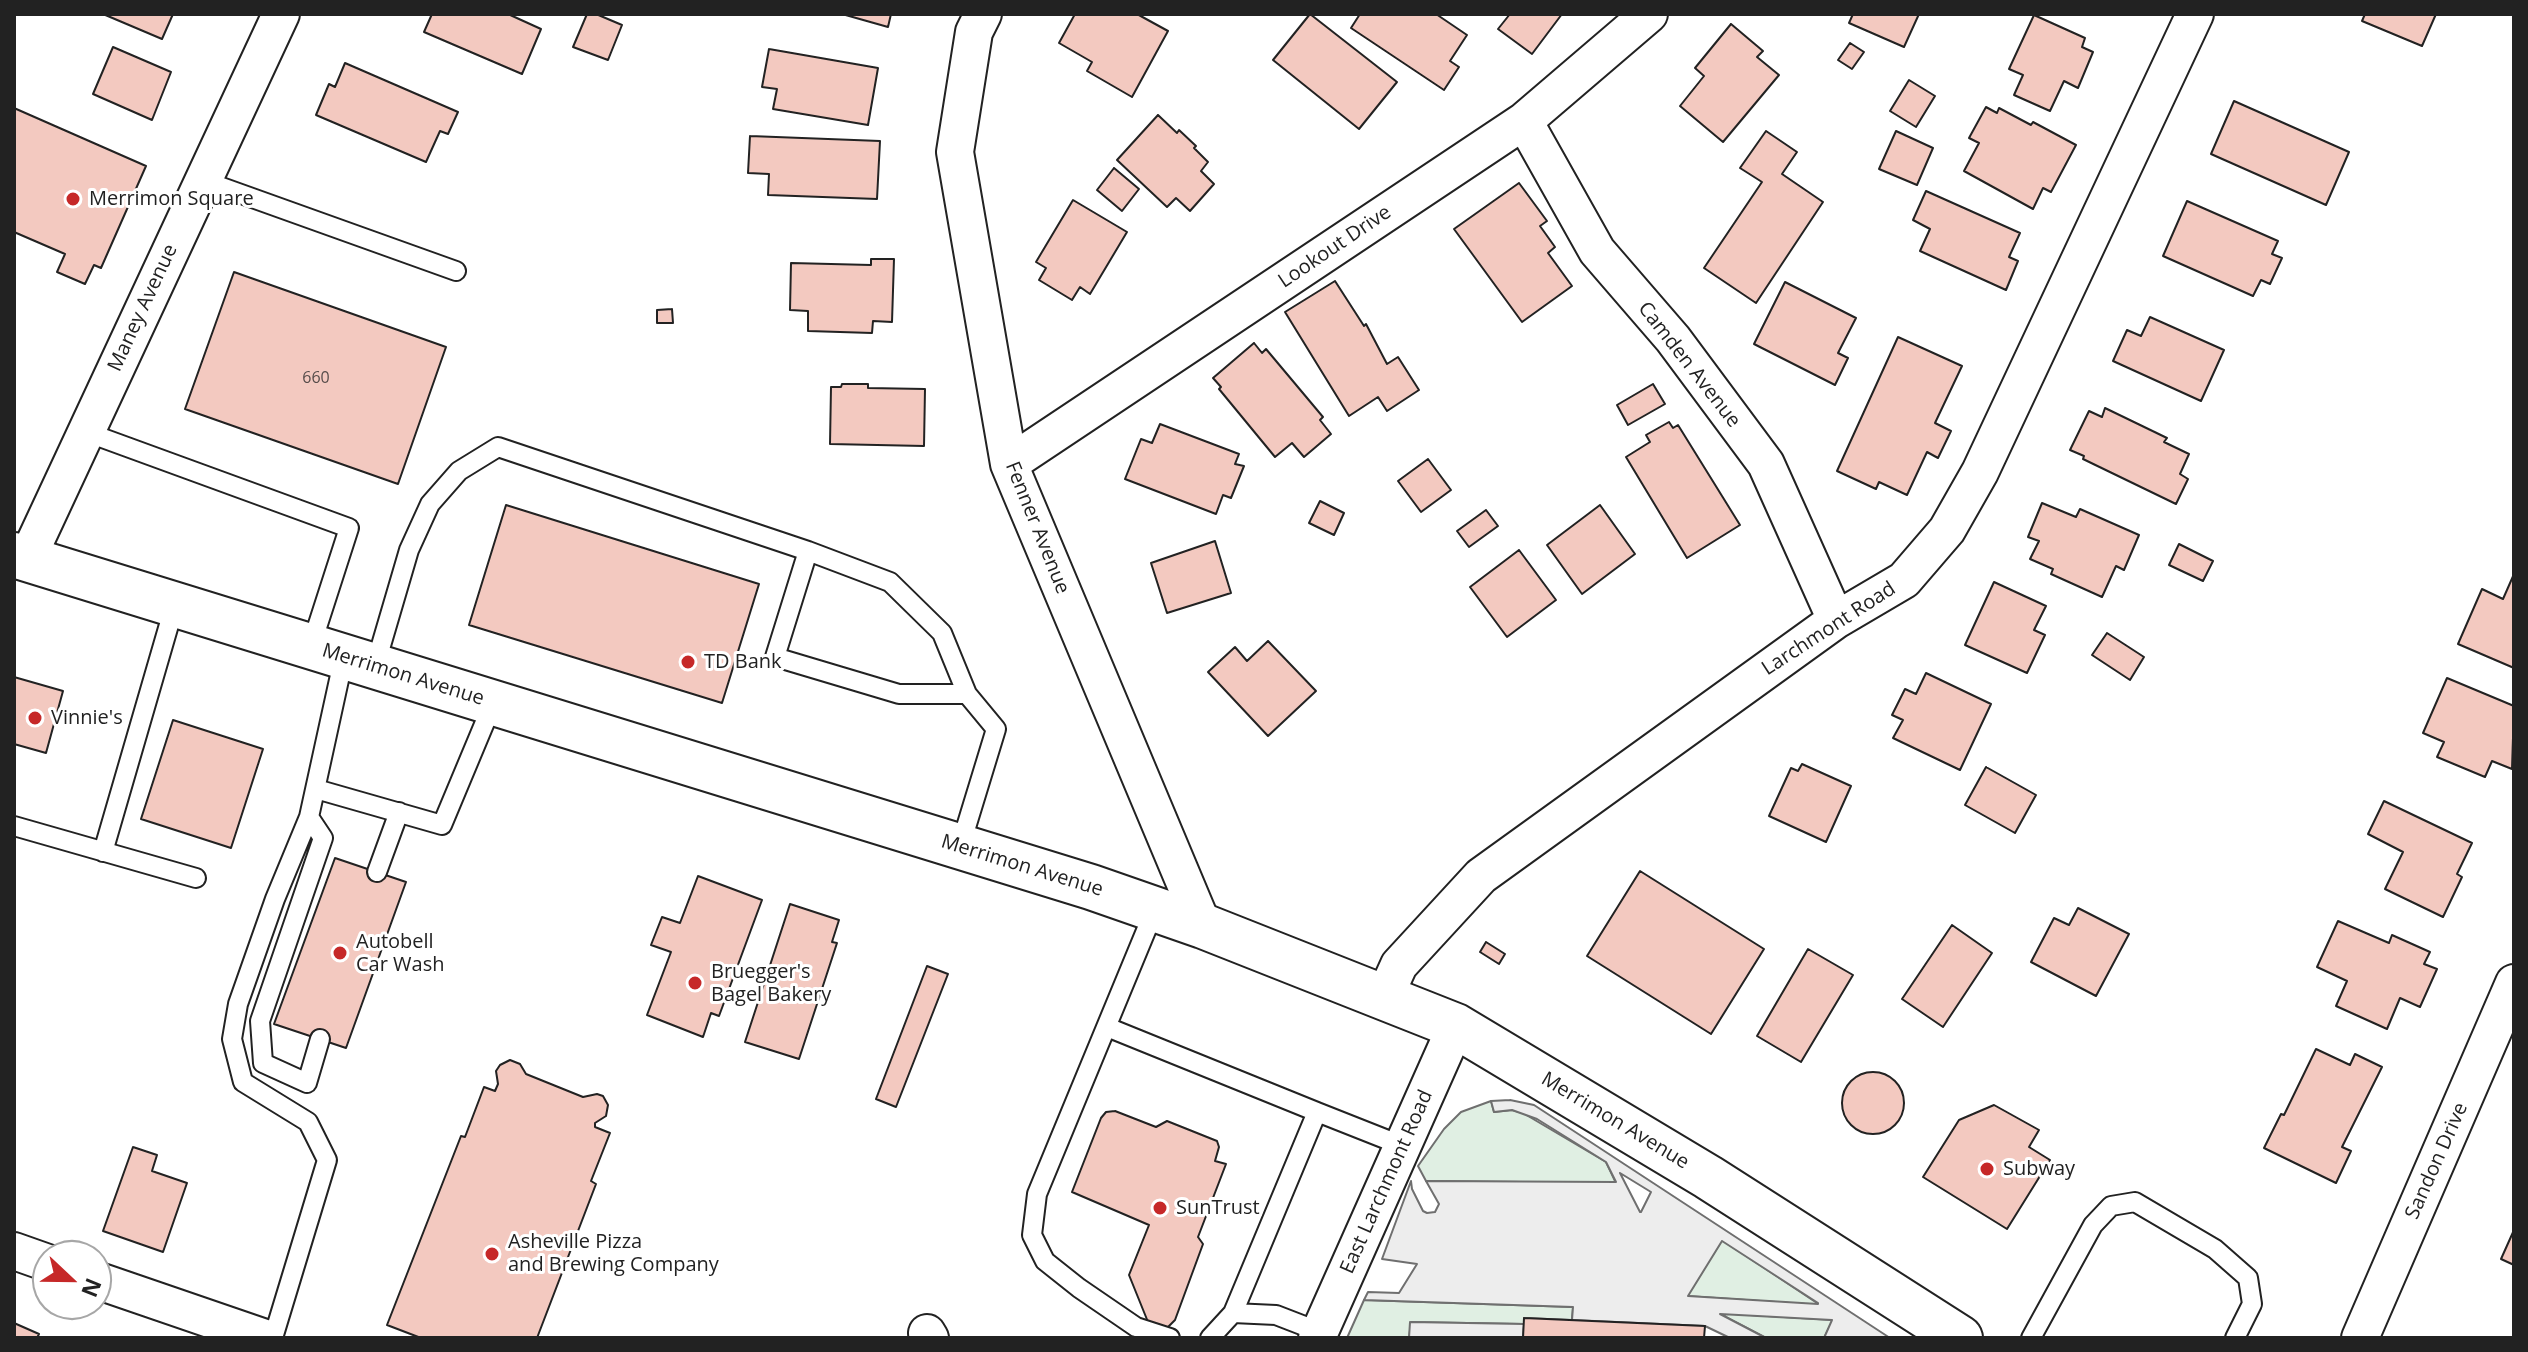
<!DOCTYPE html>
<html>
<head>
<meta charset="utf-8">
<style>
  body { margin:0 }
  #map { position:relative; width:2528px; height:1352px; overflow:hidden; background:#fff; font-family:"Open Sans",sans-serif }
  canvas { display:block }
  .frame { position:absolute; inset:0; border:16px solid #222; pointer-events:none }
  .north { position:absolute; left:32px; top:1240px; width:80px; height:80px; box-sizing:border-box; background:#fff; border:2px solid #a7a7a7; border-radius:50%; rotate:112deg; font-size:22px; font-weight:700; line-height:32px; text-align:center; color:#222 }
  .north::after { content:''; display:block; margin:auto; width:28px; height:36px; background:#c62828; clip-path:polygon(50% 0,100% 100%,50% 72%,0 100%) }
</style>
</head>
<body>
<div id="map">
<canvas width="2528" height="1352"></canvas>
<div class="frame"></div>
<div class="north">N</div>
</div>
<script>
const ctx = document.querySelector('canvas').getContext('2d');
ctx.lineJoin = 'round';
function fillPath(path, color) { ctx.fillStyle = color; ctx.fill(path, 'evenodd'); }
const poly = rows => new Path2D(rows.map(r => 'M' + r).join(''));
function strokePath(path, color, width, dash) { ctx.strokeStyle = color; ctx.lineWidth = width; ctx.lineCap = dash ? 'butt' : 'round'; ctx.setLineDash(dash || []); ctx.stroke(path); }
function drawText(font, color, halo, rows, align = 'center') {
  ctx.font = font + ' "Open Sans",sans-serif'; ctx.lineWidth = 6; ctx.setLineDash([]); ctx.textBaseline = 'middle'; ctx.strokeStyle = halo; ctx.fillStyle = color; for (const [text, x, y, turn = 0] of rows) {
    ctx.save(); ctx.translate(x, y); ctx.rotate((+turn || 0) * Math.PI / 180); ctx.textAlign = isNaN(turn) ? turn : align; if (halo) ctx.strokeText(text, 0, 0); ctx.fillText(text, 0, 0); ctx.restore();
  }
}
const green = poly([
  [1491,1101,1494,1112,1512,1110,1523,1113,1606,1162,1616,1183,1426,1181,1418,1166,1444,1129,1461,1112,1491,1101],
  [1722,1240,1820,1305,1687,1296,1722,1240],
  [1364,1300,1573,1307,1572,1320,1524,1318,1524,1324,1411,1322,1409,1338,1347,1338,1364,1300],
  [1718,1313,1833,1320,1824,1338,1766,1338,1718,1313]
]);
const parking = poly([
  [1510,1100,1534,1105,1890,1338,1824,1338,1832,1320,1720,1314,1766,1338,1730,1338,1705,1326,1572,1320,1573,1307,1364,1300,1368,1292,1399,1293,1417,1264,1382,1259,1411,1181,1412,1189,1423,1211,1427,1213,1435,1212,1439,1204,1426,1181,1616,1182,1606,1162,1537,1119,1512,1110,1494,1112,1491,1101,1510,1100],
  [1620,1173,1651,1192,1641,1212,1640,1212,1620,1173],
  [1722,1241,1818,1303,1818,1304,1688,1296,1722,1241],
  [1410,1322,1524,1324,1523,1338,1409,1338,1410,1322]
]);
const building = poly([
  [103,14,173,14,162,39,103,14],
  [432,14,508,14,541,29,522,74,424,32,432,14],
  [587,14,596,14,622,25,608,60,573,47,587,14],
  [842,14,891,14,888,27,842,14],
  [1075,14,1137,14,1168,31,1132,97,1087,71,1092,62,1059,43,1075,14],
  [1310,14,1397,82,1359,129,1273,60,1310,14],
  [1360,14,1436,14,1467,35,1450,61,1459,67,1444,90,1351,28,1360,14],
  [1510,14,1562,14,1532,54,1498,29,1510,14],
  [1853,14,1919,14,1904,47,1849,23,1853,14],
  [2365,14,2436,14,2422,46,2362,21,2365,14],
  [2034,15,2085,38,2082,47,2093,52,2078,88,2064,81,2050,111,2014,95,2023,75,2009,69,2034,15],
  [1731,24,1763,51,1757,57,1779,75,1723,142,1680,106,1704,76,1695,68,1731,24],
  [1850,43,1864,52,1852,69,1838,60,1850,43],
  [113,47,171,72,152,120,93,94,113,47],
  [769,49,878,68,868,125,773,109,777,89,762,87,769,49],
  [345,63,458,112,448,134,440,131,426,162,316,115,329,84,335,87,345,63],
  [1909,80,1935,96,1916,127,1890,111,1909,80],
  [2234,101,2349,152,2326,205,2211,154,2234,101],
  [1986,107,1997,113,1999,108,2031,125,2033,122,2076,145,2051,192,2043,188,2033,209,1964,171,1979,143,1969,138,1986,107],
  [14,108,146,166,101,268,94,265,85,284,57,272,65,254,14,232,14,108],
  [1158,115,1177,133,1179,130,1196,146,1194,148,1208,162,1201,171,1214,184,1190,211,1176,198,1167,207,1117,160,1158,115],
  [1766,131,1797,152,1782,174,1823,202,1756,303,1704,268,1762,182,1740,168,1766,131],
  [1896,131,1933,148,1917,185,1879,169,1896,131],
  [750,136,880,141,877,199,768,195,769,174,748,173,750,136],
  [1114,168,1139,189,1122,211,1097,190,1114,168],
  [1519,183,1547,221,1540,226,1555,247,1548,253,1572,286,1522,322,1454,229,1519,183],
  [1926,191,2020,233,2009,257,2018,261,2006,290,1920,251,1930,229,1913,220,1926,191],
  [1073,200,1127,232,1090,294,1080,287,1072,300,1039,280,1046,268,1036,262,1073,200],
  [2187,201,2278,241,2272,254,2282,258,2270,284,2261,280,2253,296,2163,256,2187,201],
  [871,259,894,259,892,322,873,321,872,333,808,331,808,311,790,310,791,263,871,265,871,259],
  [234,272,446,347,398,484,185,409,234,272],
  [1335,281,1364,326,1366,324,1387,364,1398,357,1419,390,1387,411,1378,397,1349,416,1285,312,1335,281],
  [1785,282,1856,318,1838,353,1848,358,1835,385,1754,344,1785,282],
  [672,309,673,323,657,323,657,310,672,309],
  [2150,317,2224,350,2201,401,2113,361,2127,330,2141,336,2150,317],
  [1898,337,1962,366,1935,423,1951,431,1938,458,1927,452,1907,495,1879,482,1876,489,1837,471,1898,337],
  [1254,343,1262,353,1266,349,1323,417,1320,420,1331,434,1304,457,1292,443,1275,457,1219,389,1221,387,1213,378,1254,343],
  [842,384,868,384,868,388,925,389,924,446,830,444,831,387,841,387,842,384],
  [1653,384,1665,404,1628,425,1617,405,1653,384],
  [2105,408,2167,438,2164,442,2189,454,2180,474,2188,479,2176,504,2083,459,2084,456,2070,450,2089,411,2102,417,2105,408],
  [1669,422,1673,428,1678,425,1740,525,1687,558,1626,457,1650,442,1646,435,1669,422],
  [1160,424,1239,454,1235,464,1244,466,1231,498,1223,495,1216,514,1125,479,1141,439,1152,443,1160,424],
  [1428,459,1451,490,1421,512,1398,481,1428,459],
  [1320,501,1344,513,1334,535,1309,523,1320,501],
  [2042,503,2076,517,2080,509,2139,535,2124,570,2116,566,2102,597,2051,574,2053,569,2030,559,2039,541,2028,537,2042,503],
  [506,505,759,584,722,703,469,625,506,505],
  [1600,505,1635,554,1582,594,1547,545,1600,505],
  [1486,510,1498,526,1469,547,1457,531,1486,510],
  [1215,541,1231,593,1167,613,1151,563,1215,541],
  [2179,544,2213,561,2203,581,2169,565,2179,544],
  [1519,550,1556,600,1507,637,1470,587,1519,550],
  [2514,574,2514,668,2458,644,2482,589,2503,599,2514,574],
  [1994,582,2046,606,2034,630,2045,635,2027,673,1965,645,1994,582],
  [2107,633,2144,657,2130,680,2092,655,2107,633],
  [1268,641,1316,691,1268,736,1208,672,1235,647,1247,661,1268,641],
  [1926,673,1991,704,1960,770,1893,738,1903,720,1892,715,1905,689,1916,694,1926,673],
  [14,677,63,691,46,753,14,744,14,677],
  [2447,678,2514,706,2512,769,2492,761,2485,777,2437,757,2444,742,2423,733,2447,678],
  [173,720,263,749,231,848,141,819,173,720],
  [1802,764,1851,786,1826,842,1769,816,1791,768,1798,771,1802,764],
  [1986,767,2036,795,2015,833,1965,805,1986,767],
  [2384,801,2472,843,2457,874,2462,877,2443,917,2385,889,2403,852,2368,834,2384,801],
  [335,858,406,882,346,1048,274,1024,335,858],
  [1640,871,1764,949,1711,1034,1587,956,1640,871],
  [698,876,762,900,719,1016,711,1013,703,1037,647,1015,671,952,651,945,662,917,680,923,698,876],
  [790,904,839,920,832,942,837,943,799,1059,745,1042,790,904],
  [2078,908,2129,934,2096,996,2031,962,2054,918,2069,925,2078,908],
  [2338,921,2389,943,2392,935,2430,952,2424,964,2437,969,2420,1007,2400,998,2387,1029,2336,1006,2347,981,2317,967,2338,921],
  [1952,925,1992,953,1943,1027,1902,999,1952,925],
  [1486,942,1505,954,1499,964,1480,952,1486,942],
  [1808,949,1853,975,1801,1062,1757,1036,1808,949],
  [927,966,948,974,896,1107,876,1099,927,966],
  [2316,1049,2350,1065,2355,1054,2382,1067,2342,1147,2351,1151,2336,1183,2264,1148,2281,1114,2284,1115,2316,1049],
  [510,1060,520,1064,526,1074,583,1097,597,1094,603,1096,608,1105,606,1116,595,1123,595,1127,610,1133,591,1181,596,1184,537,1338,421,1338,387,1325,461,1136,465,1137,484,1087,495,1091,498,1084,496,1071,500,1065,510,1060],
  '1842 1103a31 31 0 1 1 62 0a31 31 0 1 1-62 0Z',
  [1994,1105,2039,1130,2029,1147,2050,1160,2007,1229,1923,1177,1959,1120,1994,1105],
  [1115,1111,1156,1127,1167,1121,1217,1141,1219,1147,1215,1161,1226,1164,1198,1237,1203,1244,1175,1320,1168,1327,1157,1327,1148,1322,1129,1275,1149,1225,1072,1192,1101,1118,1106,1112,1115,1111],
  [133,1147,157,1155,152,1171,187,1183,163,1252,103,1231,133,1147],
  [2514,1230,2514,1265,2501,1259,2514,1230],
  [1524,1318,1705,1326,1704,1338,1523,1338,1524,1318],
  [14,1323,39,1334,37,1338,14,1338,14,1323]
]);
const lane = poly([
  [202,180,456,271],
  [86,432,349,528,311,646],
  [375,666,409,550,430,504,459,471,498,447,808,551],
  [316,789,442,825,493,703],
  [309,817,323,838,260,1021,263,1063,307,1083,320,1039],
  [14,826,196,878],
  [960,847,996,729,967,694,942,633,890,582,808,551,775,657,899,694,967,694],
  [103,852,175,604],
  [377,872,399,812],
  [1155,909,1037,1194,1032,1235,1045,1261,1079,1288,1136,1327,1170,1338],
  [1107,1027,1317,1112,1233,1313],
  [1317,1112,1403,1146],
  [273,1338,327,1160,308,1122,243,1082,232,1039,238,1004,275,899,309,817,344,657],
  [1210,1338,1233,1313,1276,1315,1320,1332],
  [2031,1338,2093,1225,2111,1206,2135,1202,2215,1249,2248,1278,2252,1304,2235,1338]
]);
const street = poly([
  [983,14,974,32,955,152,1009,464,1203,926],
  [1524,121,1597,251,1673,339,1766,464,1836,620],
  [1009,464,1524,121,1649,14],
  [27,559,281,14],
  [1384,998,1399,965,1481,876,1836,620,1904,580,1947,530,1980,472,2195,14],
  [14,1251,48,1263],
  [96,1280,265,1338],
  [927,1333,930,1338],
  [1317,1338,1456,1026],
  [2360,1338,2514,983]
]);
const primary = poly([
  [14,555,1091,887,1203,926,1456,1026,1708,1177,1960,1338]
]);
const markers = [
  [73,199,8,"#c62828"],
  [688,662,8,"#c62828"],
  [35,718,8,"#c62828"],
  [340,953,8,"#c62828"],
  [695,983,8,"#c62828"],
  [1987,1169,8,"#c62828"],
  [1160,1208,8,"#c62828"],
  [492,1254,8,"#c62828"]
];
const numberNames = [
  ["660",316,378]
];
const poiNames = [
  ["Merrimon Square",89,199],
  ["TD Bank",704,662],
  ["Vinnie's",51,718],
  ["Autobell",356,942],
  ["Car Wash",356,965],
  ["Bruegger's",711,972],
  ["Bagel Bakery",711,995],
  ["Subway",2003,1169],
  ["SunTrust",1176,1208],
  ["Asheville Pizza",508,1242],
  ["and Brewing Company",508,1265]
];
const streetNames = [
  ["Lookout Drive",1335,247,-34],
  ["Maney Avenue",143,308,-65],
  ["Camden Avenue",1689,365,52],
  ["Fenner Avenue",1037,528,68],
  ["Larchmont Road",1829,629,-33],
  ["Merrimon Avenue",403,675,17],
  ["Merrimon Avenue",1022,866,17],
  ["Merrimon Avenue",1615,1121,31],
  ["Sandon Drive",2437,1161,-66],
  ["East Larchmont Road",1387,1182,-66]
];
fillPath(green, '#e0efe3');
strokePath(green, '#6f6f6f', 2);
fillPath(parking, '#ededed');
strokePath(parking, '#6f6f6f', 2);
fillPath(building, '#f3c9c0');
strokePath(building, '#222', 2);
strokePath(lane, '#222', 22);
strokePath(street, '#222', 40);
strokePath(primary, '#222', 48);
strokePath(lane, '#fff', 18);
strokePath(street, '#fff', 36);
strokePath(primary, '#fff', 44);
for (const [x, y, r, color] of markers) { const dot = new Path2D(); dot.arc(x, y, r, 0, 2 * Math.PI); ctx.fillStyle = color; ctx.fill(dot); strokePath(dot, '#fff', 3); }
drawText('16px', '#564c4a', null, numberNames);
drawText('20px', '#222', '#fff', poiNames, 'left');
drawText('20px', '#222', '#fff', streetNames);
</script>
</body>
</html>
